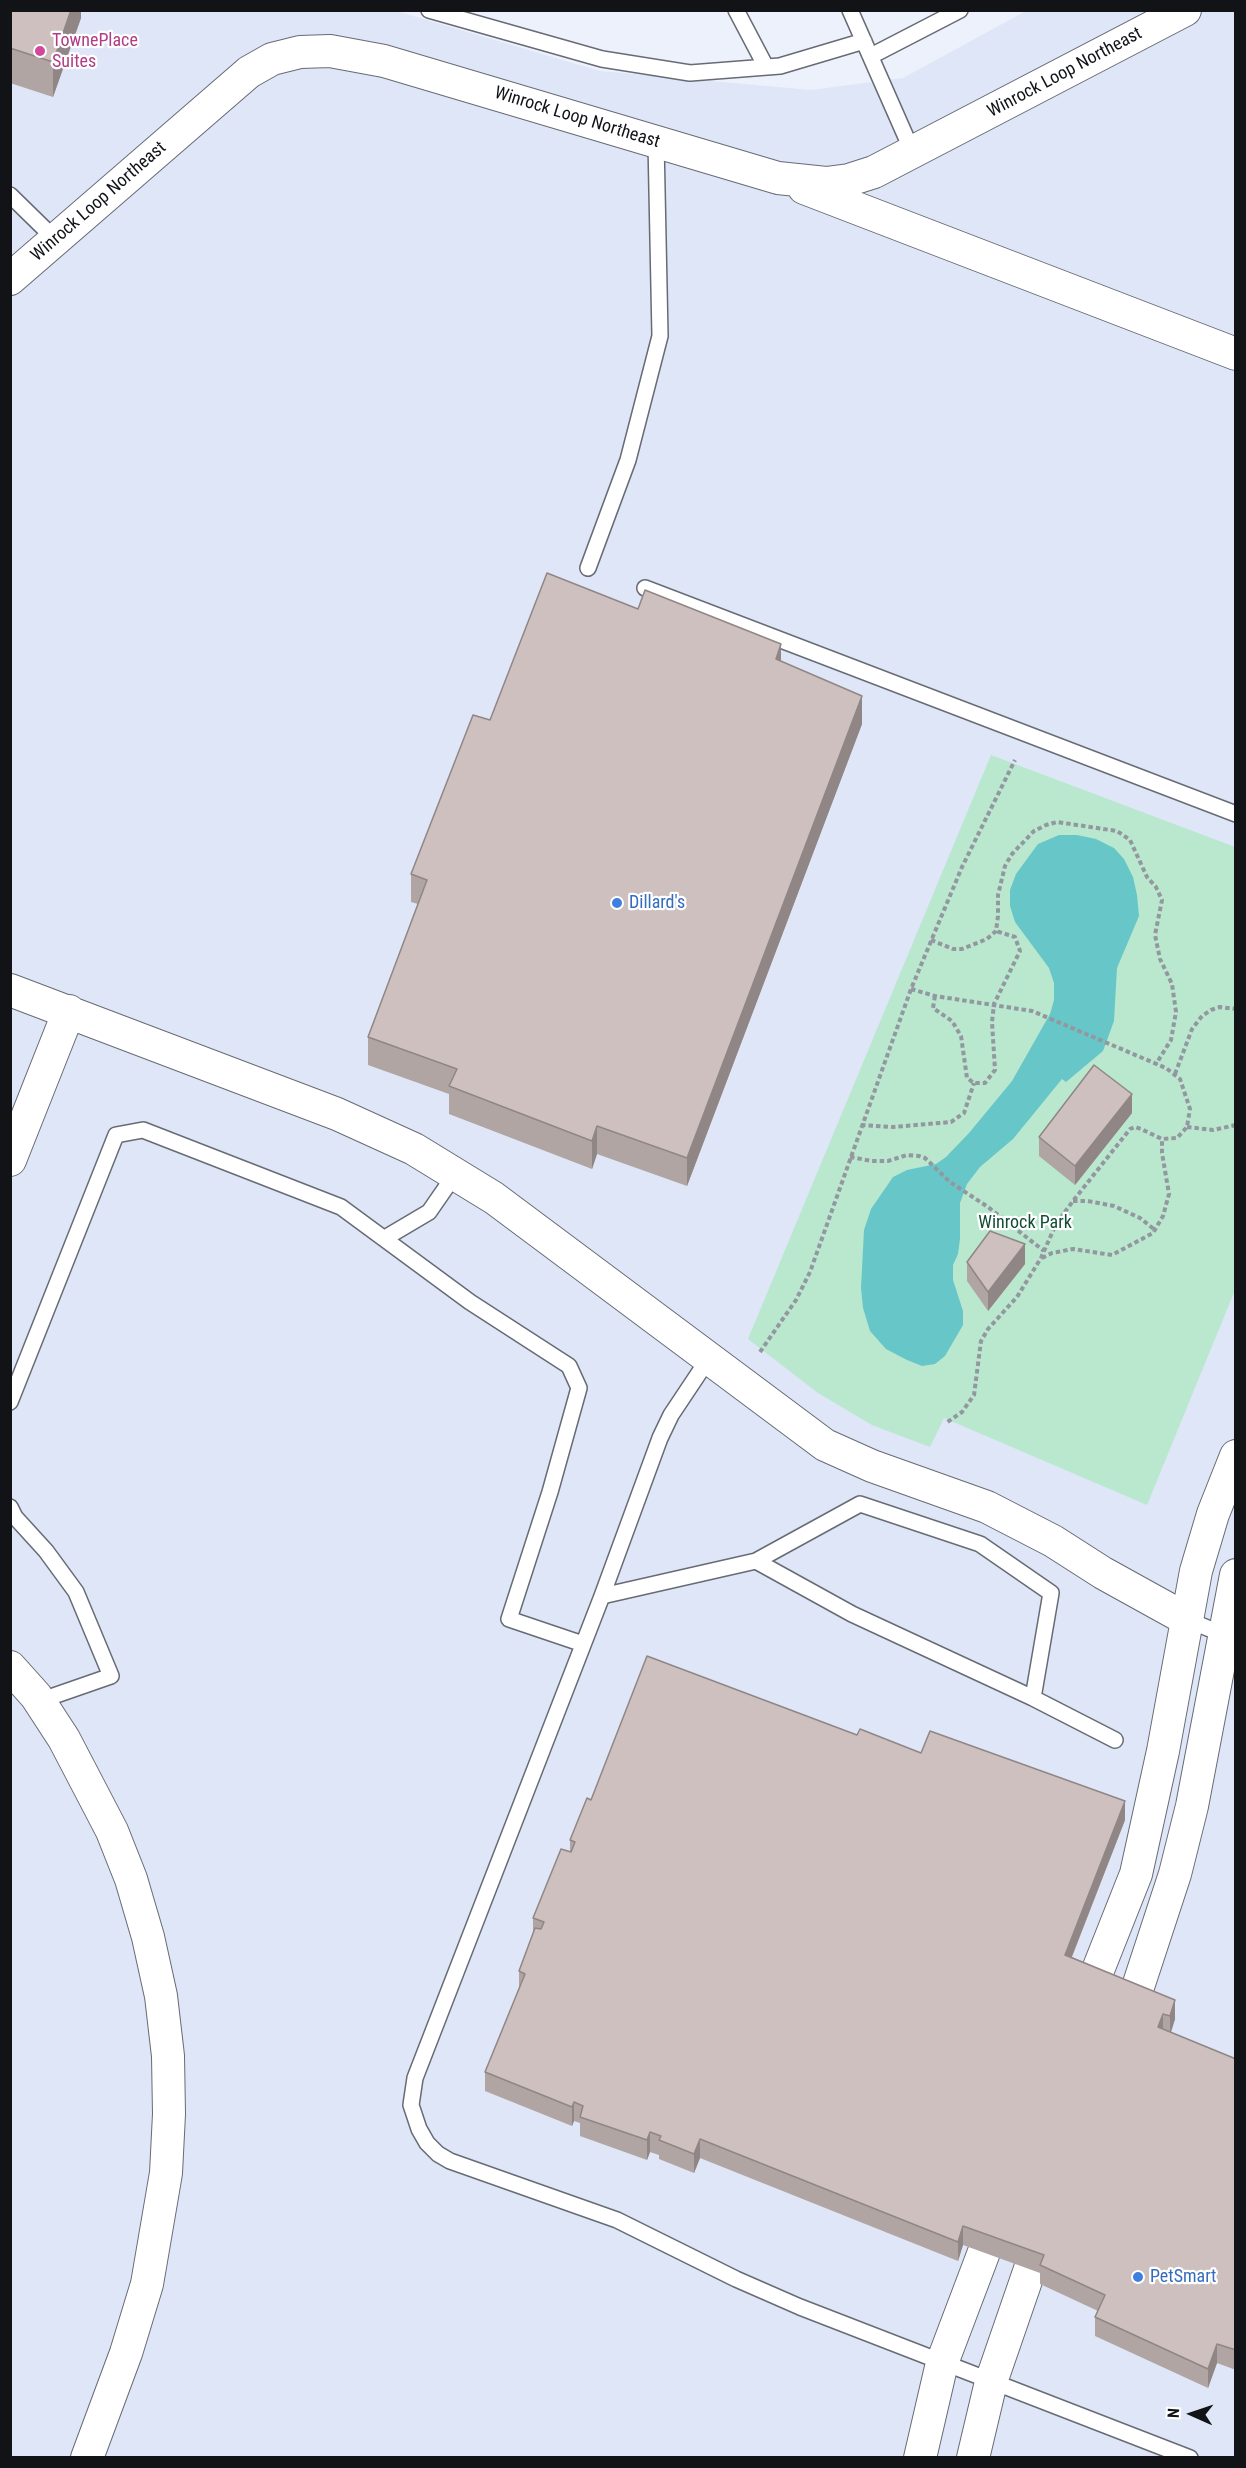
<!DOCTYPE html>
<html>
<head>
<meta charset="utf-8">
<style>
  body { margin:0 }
  #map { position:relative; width:1246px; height:2468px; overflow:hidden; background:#ecf1fb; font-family:"Roboto Condensed",sans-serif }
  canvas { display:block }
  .frame { position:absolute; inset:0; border:12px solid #111317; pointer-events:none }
  .north { position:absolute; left:1162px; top:2384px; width:60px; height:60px; -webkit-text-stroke:4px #fff; paint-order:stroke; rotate:273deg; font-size:16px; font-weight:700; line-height:24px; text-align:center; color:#111317 }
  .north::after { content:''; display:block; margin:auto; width:21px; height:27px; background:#111317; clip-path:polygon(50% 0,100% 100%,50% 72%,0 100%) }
</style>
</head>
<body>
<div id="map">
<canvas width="1246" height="2468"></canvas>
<div class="frame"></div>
<div class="north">N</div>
</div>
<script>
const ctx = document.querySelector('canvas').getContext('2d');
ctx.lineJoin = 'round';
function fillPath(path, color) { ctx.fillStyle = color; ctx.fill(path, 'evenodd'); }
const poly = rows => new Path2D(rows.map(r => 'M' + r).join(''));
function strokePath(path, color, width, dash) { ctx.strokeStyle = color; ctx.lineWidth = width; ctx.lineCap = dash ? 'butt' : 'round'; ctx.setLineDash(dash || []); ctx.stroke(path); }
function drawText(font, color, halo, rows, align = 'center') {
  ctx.font = font + ' "Roboto Condensed",sans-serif'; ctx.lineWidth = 4.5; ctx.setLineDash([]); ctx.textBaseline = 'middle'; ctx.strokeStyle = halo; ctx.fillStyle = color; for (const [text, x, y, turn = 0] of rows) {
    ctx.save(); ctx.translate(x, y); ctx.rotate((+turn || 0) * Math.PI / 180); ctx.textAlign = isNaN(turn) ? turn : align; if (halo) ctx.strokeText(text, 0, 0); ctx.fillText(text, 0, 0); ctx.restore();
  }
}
const built = poly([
  [11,11,396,11,600,71,811,90,903,78,1026,11,1235,11,1235,2457,11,2458]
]);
const green = poly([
  [991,755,1235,847,1235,1290,1147,1505,944,1418,930,1447,872,1425,818,1393,748,1339]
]);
const water = poly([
  [1059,835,1077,835,1096,839,1114,848,1124,859,1133,877,1137,895,1139,916,1117,968,1114,1021,1103,1051,1066,1082,1062,1079,1013,1139,980,1167,967,1184,960,1203,960,1239,958,1254,953,1265,953,1280,963,1311,963,1325,945,1356,935,1364,922,1366,907,1360,886,1349,870,1331,863,1308,861,1288,864,1230,871,1209,893,1177,907,1170,936,1164,946,1157,969,1133,1012,1081,1050,1014,1054,1000,1054,983,1049,968,1015,922,1010,906,1010,890,1016,874,1038,844]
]);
const path = poly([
  [931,940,953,949,962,949,987,939,996,931,998,916,998,895,1005,866,1012,854,1034,831,1046,825,1057,822,1117,831,1130,840,1147,877,1156,887,1162,900,1155,935,1160,959,1172,984,1176,1012,1171,1040,1156,1064],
  [911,989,935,996,1032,1011,1166,1068,1180,1079,1190,1109,1187,1127,1177,1138,1162,1139,1141,1129,1135,1127,1130,1129,1073,1201,1056,1224,1041,1258,1017,1297,988,1329,981,1341,974,1395,962,1412,946,1423],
  [935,996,933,1008,952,1021,961,1036,967,1078,974,1083,985,1083,995,1070,992,1022,994,1004,1020,951,1015,937,996,931],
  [1175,1074,1192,1029,1202,1016,1211,1010,1220,1007,1236,1009],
  [861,1125,893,1127,951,1122,964,1113,974,1083],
  [1187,1127,1213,1130,1236,1125],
  [850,1157,872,1161,888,1161,907,1155,919,1156,925,1158,950,1182,988,1207,1044,1251],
  [1073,1201,1088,1201,1114,1206,1140,1218,1155,1230],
  [1042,1258,1052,1253,1073,1249,1112,1255,1153,1233,1163,1216,1169,1194,1162,1153,1162,1139],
  [760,1352,796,1300,810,1272,911,989,962,867,1015,760]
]);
const service = poly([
  [429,10,602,59,690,73,780,66,864,41],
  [736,10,766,67],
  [850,10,913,153],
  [871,56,960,10],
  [10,195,56,240],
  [588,568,628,460,660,336,656,142],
  [645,588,1236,814],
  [385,1238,429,1212,456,1173],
  [709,1358,671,1415,660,1438,602,1596,415,2078,411,2105,419,2129,427,2143,438,2154,450,2161,617,2220,736,2279,800,2307,1190,2458],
  [10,1402,116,1135,143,1130,341,1207,470,1302,569,1366,579,1388,550,1492,509,1619,583,1644],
  [10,1507,15,1517,46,1551,76,1592,111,1676,39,1701],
  [756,1561,852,1614,1033,1698],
  [602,1596,756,1561,860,1504,980,1544,1051,1593,1033,1698,1115,1740],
  [1188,1620,1227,1636]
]);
const minor = poly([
  [804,188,1236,354],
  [10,279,249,72,272,59,300,52,330,51,384,61,778,178,826,183,849,180,874,172,1185,10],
  [10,990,337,1114,414,1149,494,1198,825,1445,872,1466,987,1507,1053,1541,1103,1573,1188,1620],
  [10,1160,69,1011],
  [10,1667,36,1696,64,1739,112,1831,131,1879,148,1937,161,1996,168,2056,169,2114,166,2173,147,2284,126,2353,87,2458],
  [1092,1985,1136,1874,1163,1751,1196,1571,1213,1514,1236,1456],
  [1133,2002,1175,1874,1192,1806,1236,1575],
  [920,2458,942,2363,984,2252],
  [973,2458,991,2382,1030,2269]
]);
const wall = poly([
  [10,10,81,10,81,18,53,97,10,83],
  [638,609,781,661,862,724,687,1186,597,1154,592,1169,449,1114,449,1094,368,1065,368,1037,418,904,411,902,411,874,490,720],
  [1132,1113,1075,1185,1039,1156,1039,1137],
  [967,1262,1025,1264,988,1311,967,1281],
  [857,1735,921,1753,1125,1820,1072,1957,1175,2000,1175,2019,1171,2032,1236,2059,1236,2370,1217,2363,1208,2388,1095,2336,1095,2317,1098,2311,1040,2284,1040,2273,963,2245,958,2261,700,2158,694,2173,659,2159,659,2155,650,2152,647,2160,580,2136,580,2123,574,2121,572,2126,485,2091,485,2072,519,1989,519,1971,533,1934,533,1918,570,1852,570,1840,591,1800]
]);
const shadedWall = poly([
  [71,10,81,10,81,18,53,97,53,62],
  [781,644,781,672,776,659],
  [862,696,862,724,687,1186,687,1158],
  [1132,1094,1132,1113,1075,1185,1075,1166],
  [597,1126,597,1154,592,1169,592,1141],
  [1025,1244,1025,1264,988,1311,988,1292],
  [1125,1801,1125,1820,1065,1974,1065,1955],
  [1175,2000,1175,2019,1170,2035,1170,2016],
  [1163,2014,1163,2033,1158,2027],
  [574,2102,574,2121,572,2126,572,2107],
  [650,2132,650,2152,647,2160,647,2140],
  [700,2139,700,2158,694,2173,694,2154],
  [963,2226,963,2245,958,2261,958,2242],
  [1217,2344,1217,2363,1208,2388,1208,2369]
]);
const building = poly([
  [10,10,71,10,53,62,10,48,10,10],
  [547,573,638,609,645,590,781,644,776,659,862,696,687,1158,597,1126,592,1141,449,1086,457,1069,368,1037,427,880,411,874,473,715,490,720,547,573],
  [1094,1065,1132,1094,1075,1166,1039,1137,1094,1065],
  [990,1231,1025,1244,988,1292,967,1262,990,1231],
  [647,1656,857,1735,860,1729,921,1753,930,1731,1125,1801,1065,1955,1175,2000,1170,2016,1163,2014,1158,2027,1236,2059,1236,2350,1217,2344,1208,2369,1095,2317,1105,2295,1040,2265,1044,2255,963,2226,958,2242,700,2139,694,2154,659,2140,661,2136,650,2132,647,2140,580,2117,583,2106,574,2102,572,2107,485,2072,525,1974,519,1971,535,1928,541,1929,544,1922,533,1918,561,1849,571,1852,575,1842,570,1840,587,1798,591,1800,647,1656]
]);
const markers = [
  [40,51,6,"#d1479c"],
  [617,903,6,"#3f7fe0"],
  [1138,2277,6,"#3f7fe0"]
];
const hotelNames = [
  ["TownePlace",52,41],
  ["Suites",52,62]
];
const streetNames = [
  ["Winrock Loop Northeast",1065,73,-28],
  ["Winrock Loop Northeast",577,118,17],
  ["Winrock Loop Northeast",99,202,-41]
];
const shopNames = [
  ["Dillard's",629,903],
  ["PetSmart",1150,2277]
];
const parkNames = [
  ["Winrock Park",1025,1223]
];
fillPath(built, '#dee6f7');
fillPath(green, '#b9e8cf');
fillPath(water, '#67c6c8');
strokePath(service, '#676b74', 18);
strokePath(minor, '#676b74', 34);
strokePath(path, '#93979f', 4, [4.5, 3]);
strokePath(service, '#fff', 15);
strokePath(minor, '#fff', 32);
fillPath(wall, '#b0a5a3');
fillPath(shadedWall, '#908685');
fillPath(building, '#cdc0be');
strokePath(building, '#908685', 1.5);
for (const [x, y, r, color] of markers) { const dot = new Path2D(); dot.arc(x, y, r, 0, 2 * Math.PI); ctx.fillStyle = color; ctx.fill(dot); strokePath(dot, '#fff', 2); }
drawText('18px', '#b23c85', '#fff', hotelNames, 'left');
drawText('18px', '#111317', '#fff', streetNames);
drawText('18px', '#366cbe', '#fff', shopNames, 'left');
drawText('18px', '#144d35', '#fff', parkNames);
</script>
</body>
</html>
